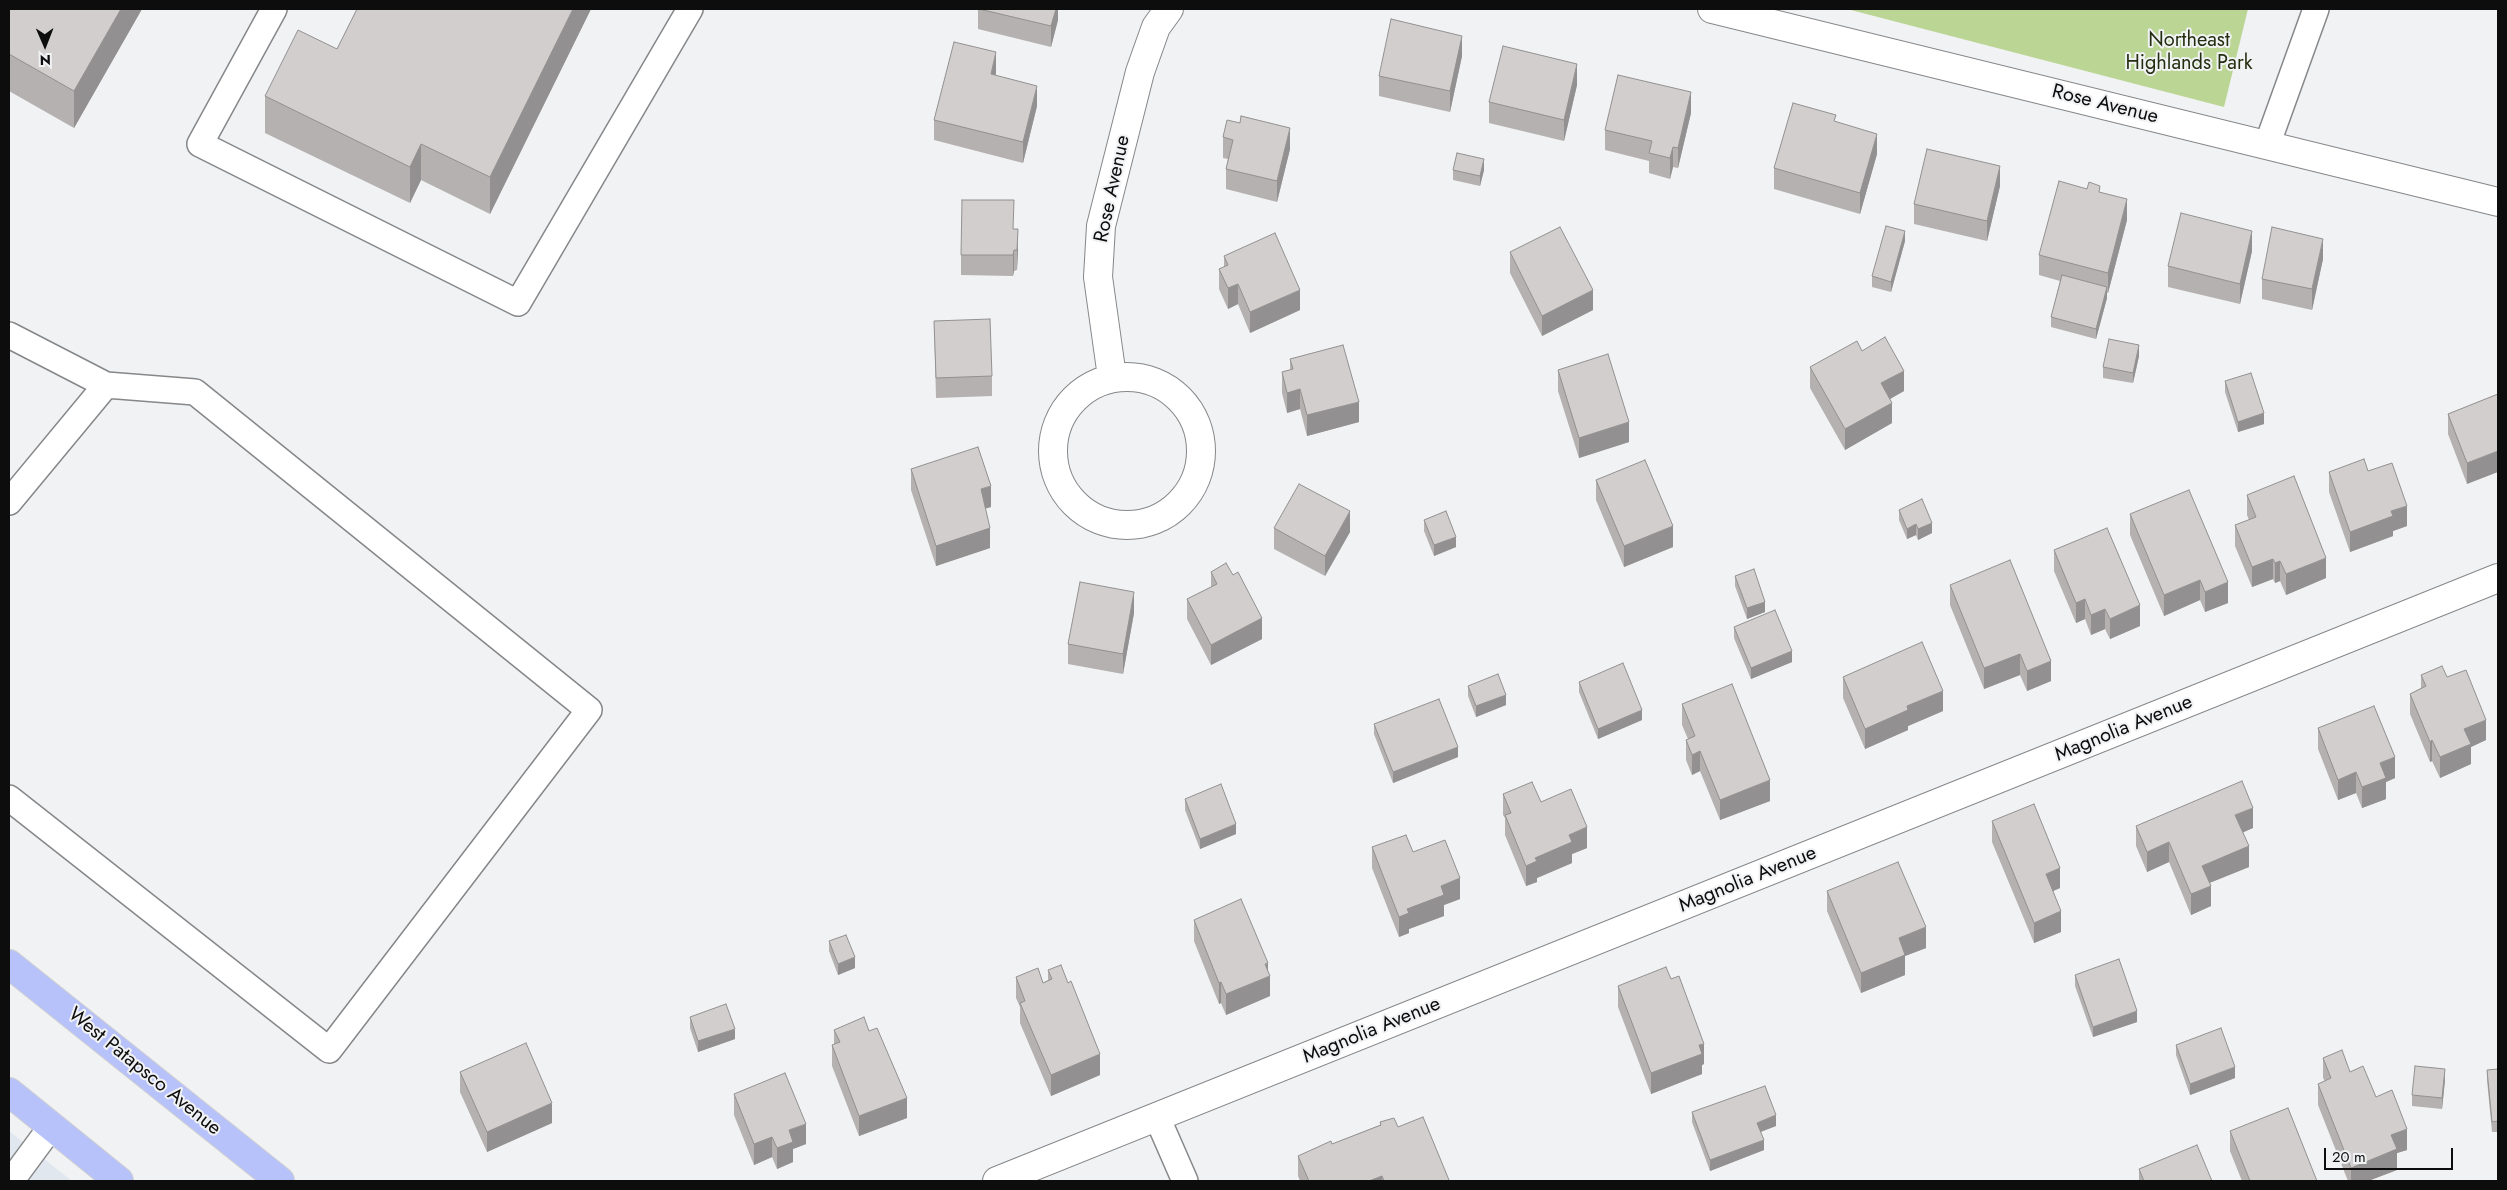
<!DOCTYPE html>
<html>
<head>
<meta charset="utf-8">
<style>
  body { margin:0 }
  #map { position:relative; width:2507px; height:1190px; overflow:hidden; background:#f1f2f4; font-family:Jost,sans-serif }
  canvas { display:block }
  .frame { position:absolute; inset:0; border:10px solid #0d0d0e; pointer-events:none }
  .north { position:absolute; left:20px; top:20px; width:50px; height:50px; -webkit-text-stroke:4px #f1f2f4; paint-order:stroke; rotate:179deg; font-size:14px; font-weight:700; line-height:20px; text-align:center; color:#0d0d0e }
  .north::after { content:''; display:block; margin:auto; width:18px; height:22px; background:#0d0d0e; clip-path:polygon(50% 0,100% 100%,50% 72%,0 100%) }
  .scale { position:absolute; left:2324px; top:1148px; width:129px; height:22px; box-sizing:border-box; border:2px solid #0d0d0e; border-top:0; padding-left:6px; font-size:15px; line-height:18px; white-space:nowrap; color:#0d0d0e; -webkit-text-stroke:4px #f1f2f4; paint-order:stroke }
</style>
</head>
<body>
<div id="map">
<canvas width="2507" height="1190"></canvas>
<div class="frame"></div>
<div class="north">N</div>
<div class="scale">20 m</div>
</div>
<script>
const ctx = document.querySelector('canvas').getContext('2d');
ctx.lineJoin = 'round';
function fillPath(path, color) { ctx.fillStyle = color; ctx.fill(path, 'evenodd'); }
const poly = rows => new Path2D(rows.map(r => 'M' + r).join(''));
function strokePath(path, color, width, dash) { ctx.strokeStyle = color; ctx.lineWidth = width; ctx.lineCap = dash ? 'butt' : 'round'; ctx.setLineDash(dash || []); ctx.stroke(path); }
function drawText(font, color, halo, rows, align = 'center') {
  ctx.font = font + ' Jost,sans-serif'; ctx.lineWidth = 4; ctx.setLineDash([]); ctx.textBaseline = 'middle'; ctx.strokeStyle = halo; ctx.fillStyle = color; for (const [text, x, y, turn = 0] of rows) {
    ctx.save(); ctx.translate(x, y); ctx.rotate((+turn || 0) * Math.PI / 180); ctx.textAlign = isNaN(turn) ? turn : align; if (halo) ctx.strokeText(text, 0, 0); ctx.fillText(text, 0, 0); ctx.restore();
  }
}
const built = poly([
  [9,1131,72,1181,9,1181]
]);
const green = poly([
  [1847,9,2248,9,2224,107]
]);
const service = poly([
  [274,9,200,144,518,303,690,9],
  [2267,145,2316,9],
  [9,335,106,385,195,392,589,710,329,1050,9,798],
  [9,502,106,385],
  [1157,1117,1185,1181],
  [9,1177,17,1173,51,1127]
]);
const minor = poly([
  [1712,9,2498,202],
  '1053 451a74 74 0 1 1 148 0a74 74 0 1 1-148 0Z',
  [1112,377,1098,277,1101,226,1140,72,1156,27,1169,9],
  [997,1181,2498,578]
]);
const primary = poly([
  [9,964,280,1181],
  [9,1092,119,1181]
]);
const wall = poly([
  [9,9,142,9,74,128,9,91],
  [357,9,591,9,490,214,421,180,410,203,265,133,265,96,337,49],
  [978,9,1058,9,1058,20,1051,47,978,29],
  [1462,56,1450,112,1379,96,1379,76],
  [996,73,995,75,1037,106,1023,163,934,140,934,120],
  [1577,85,1564,141,1489,123,1489,102],
  [1691,113,1678,168,1673,167,1670,179,1649,173,1649,161,1605,150,1605,130],
  [1836,122,1877,154,1860,214,1774,189,1774,168],
  [1240,123,1290,149,1277,202,1226,189,1226,169,1228,159,1223,158,1223,137],
  [1453,170,1484,170,1480,186,1453,180],
  [2000,186,1987,241,1914,224,1914,204],
  [2100,192,2127,220,2108,293,2107,293,2107,298,2096,339,2051,327,2051,317,2060,281,2039,275,2039,255],
  [1014,229,1018,250,1017,270,1014,271,1013,276,961,275,961,255],
  [1905,241,1891,292,1872,287,1872,276],
  [2252,251,2240,304,2168,287,2168,266],
  [1510,252,1593,310,1542,336,1510,273],
  [1224,256,1300,310,1250,333,1238,304,1228,309,1219,289,1219,269,1224,267],
  [2323,259,2312,310,2262,299,2262,279],
  [934,321,992,376,992,396,936,398],
  [1862,351,1904,391,1890,399,1892,423,1845,450,1810,388,1810,367],
  [2139,356,2133,383,2103,378,2103,367],
  [1290,359,1359,422,1307,436,1300,409,1287,413,1282,393,1282,372,1290,370],
  [1558,370,1629,442,1579,458,1558,391],
  [2225,381,2264,424,2238,432,2225,392],
  [2498,394,2467,484,2448,434,2448,414],
  [911,469,991,507,985,508,990,548,936,566,911,490],
  [2329,472,2407,526,2393,531,2393,536,2350,552,2329,492],
  [1596,480,1673,547,1624,567,1596,500],
  [2247,495,2326,578,2286,595,2280,581,2275,583,2273,579,2252,587,2235,546,2235,525,2249,520,2247,515],
  [1899,510,1932,533,1918,540,1916,535,1907,539,1899,520],
  [2130,514,2228,603,2205,612,2200,600,2164,616,2130,535],
  [1424,520,1456,547,1434,556,1424,531],
  [1274,528,1350,532,1325,576,1274,549],
  [2054,550,2140,626,2110,639,2105,629,2091,635,2085,619,2076,623,2054,571],
  [1211,572,1233,575,1262,639,1211,665,1187,619,1187,599,1211,587],
  [1735,576,1765,612,1747,619,1735,586],
  [1950,585,2051,681,2027,691,2020,675,1984,689,1950,605],
  [1134,613,1123,674,1068,664,1068,644],
  [1734,627,1792,662,1751,679,1734,638],
  [2421,675,2447,677,2486,740,2471,747,2471,764,2440,778,2432,761,2430,762,2410,714,2410,694,2421,688],
  [1843,677,1943,711,1908,726,1908,730,1865,749,1843,698],
  [1579,682,1642,720,1598,739,1579,692],
  [1468,686,1506,705,1476,717,1468,696],
  [1682,704,1770,801,1720,820,1700,771,1692,775,1686,760,1686,740,1688,739,1682,725],
  [1374,724,1458,757,1393,783,1374,734],
  [2318,728,2395,778,2386,782,2386,799,2362,808,2356,793,2338,800,2318,749],
  [1503,794,1541,802,1587,848,1572,854,1572,863,1537,878,1537,882,1526,886,1505,835,1505,818,1503,815],
  [1185,799,1236,834,1200,849,1185,810],
  [1992,821,2060,888,2053,891,2061,932,2034,943,1992,842],
  [2136,826,2253,828,2243,832,2249,867,2209,883,2211,906,2191,915,2169,862,2147,872,2136,846],
  [1372,847,1413,852,1460,899,1444,905,1444,916,1409,929,1409,933,1399,937,1372,868],
  [1827,891,1926,948,1905,956,1905,975,1861,993,1827,911],
  [1194,920,1268,971,1270,996,1226,1015,1221,1003,1219,1004,1194,941],
  [829,941,855,968,838,975,829,951],
  [1048,970,1100,1075,1051,1096,1020,1023,1020,1007,1016,998,1016,977,1043,983,1048,980],
  [2075,975,2137,1022,2093,1037,2075,986],
  [1671,979,1704,1064,1702,1065,1702,1074,1651,1094,1618,1007,1618,986],
  [690,1017,735,1039,698,1052,690,1028],
  [834,1030,869,1031,907,1118,859,1136,832,1066,832,1045,834,1044],
  [2176,1045,2235,1078,2190,1095,2176,1055],
  [2323,1058,2350,1072,2376,1097,2407,1150,2397,1153,2397,1170,2368,1181,2348,1181,2318,1105,2318,1084,2325,1081,2323,1078],
  [2498,1069,2498,1132,2492,1132,2487,1080,2487,1070],
  [460,1072,552,1123,487,1152,460,1092],
  [2445,1080,2442,1109,2412,1106,2412,1095],
  [734,1094,806,1144,793,1149,793,1162,777,1169,772,1157,754,1165,734,1115],
  [1692,1112,1776,1126,1761,1132,1764,1150,1710,1171,1692,1122],
  [1380,1122,1398,1127,1449,1181,1300,1181,1298,1176,1298,1156,1332,1144,1380,1125],
  [2230,1131,2317,1181,2242,1181,2230,1151],
  [2139,1169,2212,1181,2139,1181]
]);
const shadedWall = poly([
  [121,9,142,9,74,128,74,91],
  [573,9,591,9,490,214,490,177],
  [1054,9,1058,9,1058,20,1051,47,1051,26],
  [1462,36,1462,56,1450,112,1450,91],
  [996,52,996,73,991,94,991,74],
  [1577,64,1577,85,1564,141,1564,120],
  [1037,86,1037,106,1023,163,1023,142],
  [1691,92,1691,113,1678,168,1678,148],
  [1290,128,1290,149,1277,202,1277,181],
  [1877,134,1877,154,1860,214,1860,193],
  [421,144,421,180,410,203,410,167],
  [1673,147,1673,167,1670,179,1670,158],
  [1484,159,1484,170,1480,186,1480,176],
  [2000,166,2000,186,1987,241,1987,221],
  [2127,199,2127,220,2108,293,2108,273],
  [1018,229,1018,250,1017,270,1017,250],
  [1905,231,1905,241,1891,292,1891,282],
  [2252,231,2252,251,2240,304,2240,284],
  [2323,239,2323,259,2312,310,2312,289],
  [1014,250,1014,271,1013,276,1013,255],
  [1238,284,1238,304,1228,309,1228,288],
  [2107,287,2107,298,2096,339,2096,329],
  [1300,290,1300,310,1250,333,1250,312],
  [1593,290,1593,310,1542,336,1542,316],
  [2139,345,2139,356,2133,383,2133,373],
  [1904,371,1904,391,1881,404,1881,383],
  [1300,389,1300,409,1287,413,1287,393],
  [1359,402,1359,422,1307,436,1307,415],
  [1892,403,1892,423,1845,450,1845,429],
  [2264,413,2264,424,2238,432,2238,422],
  [1629,422,1629,442,1579,458,1579,438],
  [2498,451,2498,472,2467,484,2467,463],
  [991,486,991,507,981,510,981,489],
  [2407,506,2407,526,2393,531,2393,536,2350,552,2350,532,2391,511],
  [1350,511,1350,532,1325,576,1325,556],
  [1932,523,1932,533,1918,540,1918,529],
  [1916,524,1916,535,1907,539,1907,529],
  [1673,526,1673,547,1624,567,1624,546],
  [990,528,990,548,936,566,936,546],
  [1456,537,1456,547,1434,556,1434,545],
  [2326,558,2326,578,2286,595,2286,574],
  [2273,559,2273,579,2252,587,2252,567],
  [2280,561,2280,581,2275,583,2275,563],
  [2200,580,2200,600,2164,616,2164,595],
  [2228,582,2228,603,2205,612,2205,592],
  [1134,592,1134,613,1123,674,1123,654],
  [2085,599,2085,619,2076,623,2076,603],
  [1765,602,1765,612,1747,619,1747,608],
  [2140,605,2140,626,2110,639,2110,619],
  [2105,609,2105,629,2091,635,2091,615],
  [1262,618,1262,639,1211,665,1211,645],
  [1792,651,1792,662,1751,679,1751,668],
  [2020,654,2020,675,1984,689,1984,668],
  [2051,661,2051,681,2027,691,2027,671],
  [1943,691,1943,711,1908,726,1908,730,1865,749,1865,729,1907,706],
  [1506,695,1506,705,1476,717,1476,706],
  [1642,710,1642,720,1598,739,1598,729],
  [2486,720,2486,740,2471,747,2471,764,2440,778,2440,757,2464,729],
  [2432,740,2432,761,2430,762,2430,742],
  [1458,747,1458,757,1393,783,1393,772],
  [1700,751,1700,771,1692,775,1692,755],
  [2395,757,2395,778,2386,782,2386,799,2362,808,2362,787,2380,763],
  [2356,772,2356,793,2338,800,2338,780],
  [1770,780,1770,801,1720,820,1720,800],
  [2253,808,2253,828,2235,836,2235,815],
  [1236,824,1236,834,1200,849,1200,839],
  [1587,827,1587,848,1572,854,1572,863,1537,878,1537,882,1526,886,1526,866,1535,858,1569,835],
  [2169,842,2169,862,2147,872,2147,852],
  [2249,846,2249,867,2202,886,2202,866],
  [2060,868,2060,888,2046,894,2046,874],
  [1460,878,1460,899,1444,905,1444,916,1409,929,1409,933,1399,937,1399,917,1407,909,1441,886],
  [2211,886,2211,906,2191,915,2191,894],
  [2061,911,2061,932,2034,943,2034,923],
  [1926,927,1926,948,1905,956,1905,975,1861,993,1861,973,1899,938],
  [855,957,855,968,838,975,838,964],
  [1268,963,1268,977,1270,976,1270,996,1226,1015,1226,994],
  [1221,982,1221,1003,1219,1004,1219,983],
  [2137,1011,2137,1022,2093,1037,2093,1027],
  [735,1029,735,1039,698,1052,698,1041],
  [1704,1044,1704,1064,1702,1065,1702,1074,1651,1094,1651,1073,1699,1045],
  [1100,1054,1100,1075,1051,1096,1051,1075],
  [2235,1067,2235,1078,2190,1095,2190,1084],
  [2445,1069,2445,1080,2442,1109,2442,1098],
  [907,1098,907,1118,859,1136,859,1116],
  [552,1103,552,1123,487,1152,487,1132],
  [1776,1115,1776,1126,1757,1133,1757,1123],
  [806,1124,806,1144,793,1149,793,1162,777,1169,777,1148,789,1130],
  [2407,1129,2407,1150,2397,1153,2397,1170,2368,1181,2351,1181,2351,1168,2391,1135],
  [772,1137,772,1157,754,1165,754,1144],
  [1764,1140,1764,1150,1710,1171,1710,1160],
  [1382,1176,1382,1181,1369,1181]
]);
const building = poly([
  [9,9,121,9,74,91,9,54,9,9],
  [357,9,573,9,490,177,421,144,410,167,265,96,298,30,337,49,357,9],
  [979,9,1056,9,1051,26,979,9],
  [1391,19,1462,36,1450,91,1379,76,1391,19],
  [954,42,996,52,991,74,1037,86,1023,142,934,120,954,42],
  [1503,46,1577,64,1564,120,1489,102,1503,46],
  [1618,75,1691,92,1678,148,1673,147,1670,158,1649,153,1652,141,1605,130,1618,75],
  [1793,103,1836,115,1834,121,1877,134,1860,193,1774,168,1793,103],
  [1241,116,1290,128,1277,181,1226,169,1233,140,1223,137,1227,120,1240,123,1241,116],
  [1927,149,2000,166,1987,221,1914,204,1927,149],
  [1457,153,1484,159,1480,176,1453,170,1457,153],
  [2059,181,2087,189,2089,182,2100,186,2099,192,2127,199,2108,273,2039,255,2059,181],
  [962,200,1014,200,1013,229,1018,229,1017,250,1014,250,1013,255,961,255,962,200],
  [2181,213,2252,231,2240,284,2168,266,2181,213],
  [1886,226,1905,231,1891,282,1872,276,1886,226],
  [1560,227,1593,290,1542,316,1510,252,1560,227],
  [2272,227,2323,239,2312,289,2262,279,2272,227],
  [1275,233,1300,290,1250,312,1238,284,1228,288,1219,269,1228,265,1224,256,1275,233],
  [2062,275,2107,287,2096,329,2051,317,2062,275],
  [990,319,992,376,936,378,934,321,990,319],
  [1885,337,1904,371,1881,383,1892,403,1845,429,1810,367,1857,341,1862,351,1885,337],
  [2109,339,2139,345,2133,373,2103,367,2109,339],
  [1343,345,1359,402,1307,415,1300,389,1287,393,1282,372,1293,369,1290,359,1343,345],
  [1608,354,1629,422,1579,438,1558,370,1608,354],
  [2251,373,2264,413,2238,422,2225,381,2251,373],
  [2498,394,2498,451,2467,463,2448,414,2498,394],
  [978,447,991,486,981,489,990,528,936,546,911,469,978,447],
  [2364,459,2368,471,2392,463,2407,506,2391,511,2393,516,2350,532,2329,472,2364,459],
  [1645,460,1673,526,1624,546,1596,480,1645,460],
  [2294,476,2326,558,2286,574,2280,561,2275,563,2273,559,2252,567,2235,525,2256,517,2247,495,2294,476],
  [1299,484,1350,511,1325,556,1274,528,1299,484],
  [2189,490,2228,582,2205,592,2200,580,2164,595,2130,514,2189,490],
  [1922,499,1932,523,1918,529,1916,524,1907,529,1899,510,1922,499],
  [1446,511,1456,537,1434,545,1424,520,1446,511],
  [2107,528,2140,605,2110,619,2105,609,2091,615,2085,599,2076,603,2054,550,2107,528],
  [2010,560,2051,661,2027,671,2020,654,1984,668,1950,585,2010,560],
  [1226,563,1233,575,1238,572,1262,618,1211,645,1187,599,1217,584,1211,572,1226,563],
  [1754,569,1765,602,1747,608,1735,576,1754,569],
  [1080,582,1134,592,1123,654,1068,644,1080,582],
  [1775,610,1792,651,1751,668,1734,627,1775,610],
  [1922,642,1943,691,1907,706,1908,710,1865,729,1843,677,1922,642],
  [1623,663,1642,710,1598,729,1579,682,1623,663],
  [2442,666,2447,677,2466,670,2486,720,2464,729,2471,744,2440,757,2432,740,2430,742,2410,694,2426,686,2421,675,2442,666],
  [1498,674,1506,695,1476,706,1468,686,1498,674],
  [1732,684,1770,780,1720,800,1700,751,1692,755,1686,740,1695,736,1682,704,1732,684],
  [1439,699,1458,747,1393,772,1374,724,1439,699],
  [2374,706,2395,757,2380,763,2386,778,2362,787,2356,772,2338,780,2318,728,2374,706],
  [2242,781,2253,808,2235,815,2249,846,2202,866,2211,886,2191,894,2169,842,2147,852,2136,826,2242,781],
  [1532,782,1541,802,1571,789,1587,827,1569,835,1572,842,1535,858,1537,861,1526,866,1505,815,1511,813,1503,794,1532,782],
  [1221,784,1236,824,1200,839,1185,799,1221,784],
  [2034,804,2060,868,2046,874,2061,911,2034,923,1992,821,2034,804],
  [1406,835,1413,852,1445,840,1460,878,1441,886,1444,895,1407,909,1409,913,1399,917,1372,847,1406,835],
  [1898,862,1926,927,1899,938,1905,955,1861,973,1827,891,1898,862],
  [1241,899,1268,963,1265,964,1270,976,1226,994,1221,982,1219,983,1194,920,1241,899],
  [846,935,855,957,838,964,829,941,846,935],
  [2119,959,2137,1011,2093,1027,2075,975,2119,959],
  [1061,965,1068,983,1071,981,1100,1054,1051,1075,1020,1003,1025,1001,1016,977,1038,968,1043,983,1052,979,1048,970,1061,965],
  [1666,967,1671,979,1679,976,1704,1044,1699,1045,1702,1054,1651,1073,1618,986,1666,967],
  [726,1004,735,1029,698,1041,690,1017,726,1004],
  [864,1017,869,1031,877,1028,907,1098,859,1116,832,1045,840,1042,834,1030,864,1017],
  [2221,1028,2235,1067,2190,1084,2176,1045,2221,1028],
  [526,1043,552,1103,487,1132,460,1072,526,1043],
  [2342,1050,2350,1072,2363,1066,2376,1097,2392,1090,2407,1129,2391,1135,2397,1149,2351,1168,2318,1084,2331,1078,2323,1058,2342,1050],
  [2415,1066,2445,1069,2442,1098,2412,1095,2415,1066],
  [2498,1069,2498,1121,2492,1122,2487,1070,2498,1069],
  [785,1073,806,1124,789,1130,793,1142,777,1148,772,1137,754,1144,734,1094,785,1073],
  [1765,1086,1776,1115,1757,1123,1764,1140,1710,1160,1692,1112,1765,1086],
  [2288,1108,2317,1181,2250,1181,2230,1131,2288,1108],
  [1423,1117,1449,1180,1446,1181,1384,1181,1382,1176,1369,1181,1309,1181,1298,1156,1331,1141,1332,1144,1381,1125,1380,1122,1394,1118,1398,1127,1423,1117],
  [2197,1145,2212,1181,2144,1181,2139,1169,2197,1145]
]);
const parkNames = [
  ["Northeast",2189,41],
  ["Highlands Park",2189,64]
];
const streetNames = [
  ["Rose Avenue",2105,105,14],
  ["Rose Avenue",1113,189,-78],
  ["Magnolia Avenue",2124,729,-22],
  ["Magnolia Avenue",1748,880,-22],
  ["Magnolia Avenue",1372,1031,-22],
  ["West Patapsco Avenue",144,1072,39]
];
fillPath(built, '#e0e7ee');
fillPath(green, '#bbd594');
strokePath(service, '#868789', 28);
strokePath(minor, '#868789', 30);
strokePath(primary, '#cfcfcf', 30);
strokePath(service, '#fff', 25);
strokePath(minor, '#fff', 28);
strokePath(primary, '#b8c2fa', 28);
fillPath(wall, '#b4b1b0');
fillPath(shadedWall, '#929090');
fillPath(building, '#d1cecd');
strokePath(building, '#929090', 1);
drawText('20px', '#232e10', '#f1f2f4', parkNames);
drawText('20px', '#0d0d0e', '#f1f2f4', streetNames);
</script>
</body>
</html>
